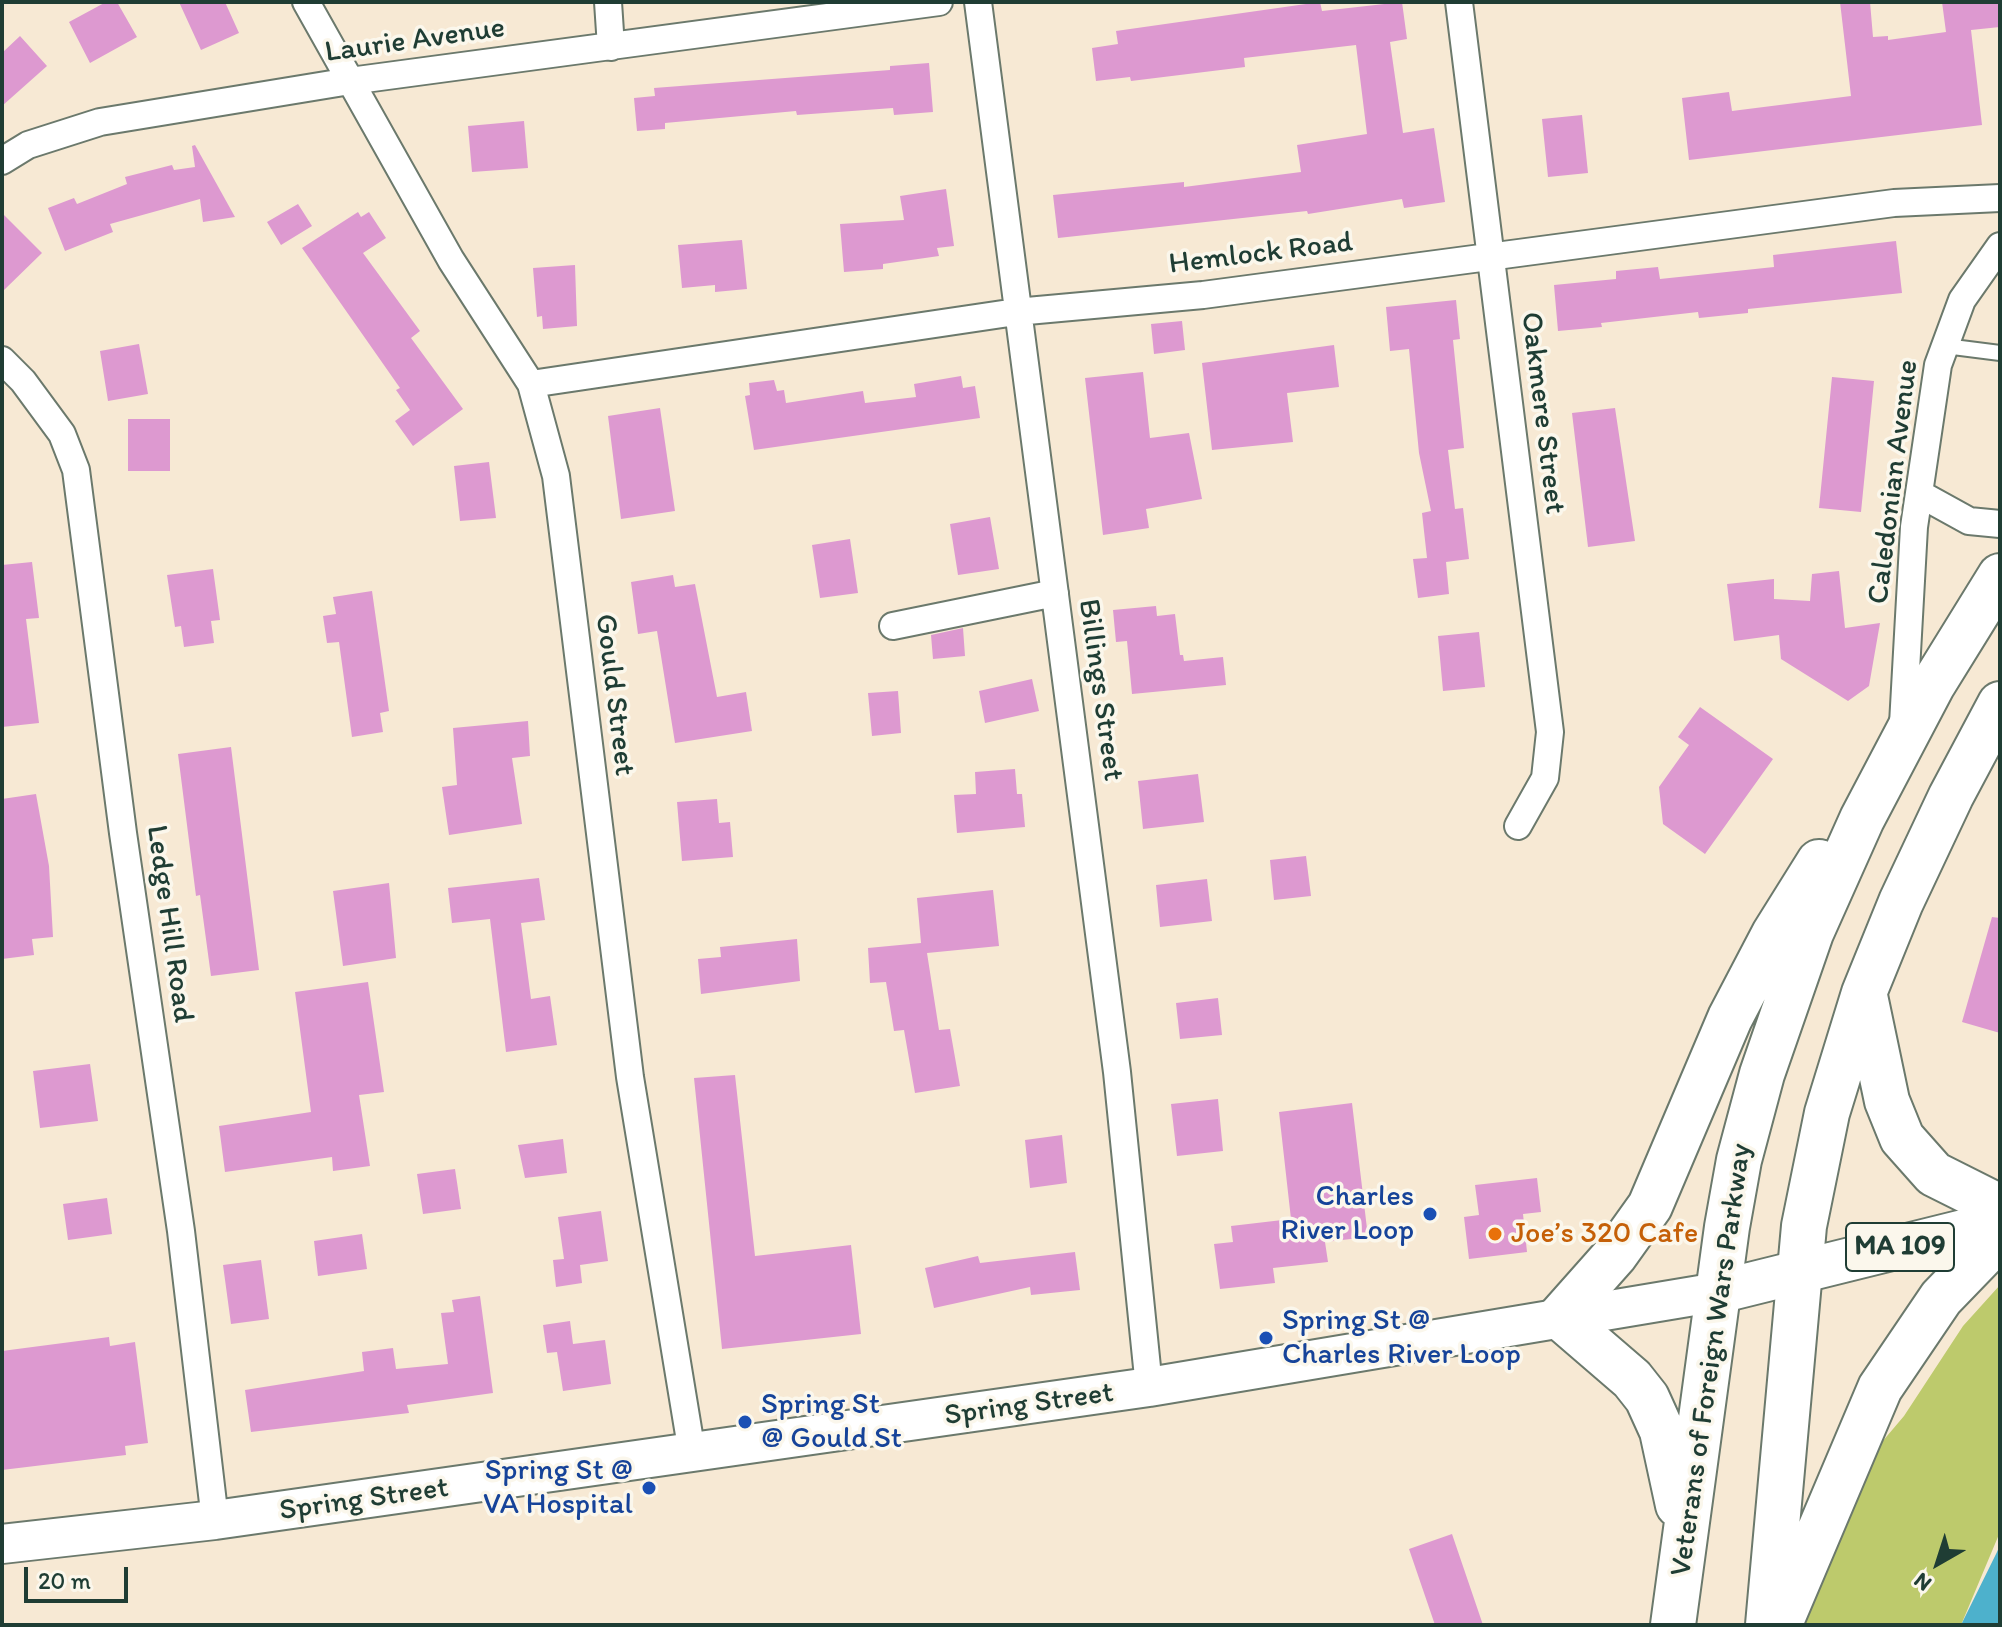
<!DOCTYPE html>
<html>
<head>
<meta charset="utf-8">
<style>
  body { margin:0 }
  #map { position:relative; width:2002px; height:1627px; overflow:hidden; background:#f7e9d4; font-family:Itim,sans-serif }
  canvas { display:block }
  .frame { position:absolute; inset:0; border:4px solid #1f3d34; pointer-events:none }
  .north { position:absolute; left:1898px; top:1523px; width:80px; height:80px; -webkit-text-stroke:6px #fbf7ec; paint-order:stroke; rotate:219deg; font-size:22px; font-weight:700; line-height:32px; text-align:center; color:#1f3d34 }
  .north::after { content:''; display:block; margin:auto; width:28px; height:36px; background:#1f3d34; clip-path:polygon(50% 0,100% 100%,50% 72%,0 100%) }
  .scale { position:absolute; left:24px; top:1567px; width:104px; height:36px; box-sizing:border-box; border:4px solid #1f3d34; border-top:0; padding-left:10px; font-size:24px; line-height:28px; white-space:nowrap; color:#1f3d34; -webkit-text-stroke:6px #fbf7ec; paint-order:stroke }
</style>
</head>
<body>
<div id="map">
<canvas width="2002" height="1627"></canvas>
<div class="frame"></div>
<div class="north">N</div>
<div class="scale">20 m</div>
</div>
<script>
const ctx = document.querySelector('canvas').getContext('2d');
ctx.lineJoin = 'round';
function fillPath(path, color) { ctx.fillStyle = color; ctx.fill(path, 'evenodd'); }
const poly = rows => new Path2D(rows.map(r => 'M' + r).join(''));
function strokePath(path, color, width, dash) { ctx.strokeStyle = color; ctx.lineWidth = width; ctx.lineCap = dash ? 'butt' : 'round'; ctx.setLineDash(dash || []); ctx.stroke(path); }
function drawText(font, color, halo, rows, align = 'center') {
  ctx.font = font + ' Itim,sans-serif'; ctx.lineWidth = 7; ctx.setLineDash([]); ctx.textBaseline = 'middle'; ctx.strokeStyle = halo; ctx.fillStyle = color; for (const [text, x, y, turn = 0] of rows) {
    ctx.save(); ctx.translate(x, y); ctx.rotate((+turn || 0) * Math.PI / 180); ctx.textAlign = isNaN(turn) ? turn : align; if (halo) ctx.strokeText(text, 0, 0); ctx.fillText(text, 0, 0); ctx.restore();
  }
}
const green = poly([
  [2000,1285,2000,1532,1961,1625,1794,1625,1876,1449,1904,1416,1963,1326]
]);
const water = poly([
  [2000,1545,2000,1625,1961,1625,1997,1552]
]);
const building = poly([
  [106,2,117,2,137,37,90,63,69,22],
  [179,2,225,2,239,33,201,50],
  [1320,2,1322,11,1402,2,1407,39,1390,42,1403,133,1434,128,1445,202,1404,208,1402,199,1308,214,1307,211,1058,238,1053,195,1184,182,1184,187,1301,172,1297,145,1367,134,1356,45,1244,58,1245,67,1131,81,1130,77,1096,81,1092,48,1118,44,1116,31],
  [1840,2,1870,2,1873,37,1888,36,1888,40,1946,32,1942,2,2000,2,2000,27,1971,30,1982,125,1689,160,1682,98,1729,92,1732,111,1851,96],
  [20,36,47,66,2,106,2,53],
  [929,63,933,112,894,115,893,108,797,115,796,111,665,123,665,129,637,131,634,98,655,96,654,88,890,70,890,66],
  [1582,115,1588,173,1548,177,1542,119],
  [524,121,528,168,472,172,468,126],
  [195,145,235,217,203,222,200,199,110,224,113,232,65,251,48,208,74,198,77,204,127,184,125,177,172,165,174,170,195,167,192,146],
  [946,189,954,246,937,248,939,256,883,264,883,269,844,272,840,224,904,220,900,196],
  [298,204,312,226,281,245,267,222],
  [358,212,361,217,369,212,386,238,363,253,420,331,411,338,463,409,413,446,395,421,410,410,396,390,400,388,302,248],
  [2,213,42,253,2,292],
  [742,240,747,289,715,292,715,285,682,288,678,245],
  [1896,241,1902,293,1748,309,1748,313,1699,318,1698,312,1601,323,1602,327,1558,331,1554,285,1616,279,1616,271,1658,267,1660,279,1774,267,1773,255],
  [575,265,577,326,543,329,542,316,537,317,533,268],
  [1456,300,1460,339,1453,340,1464,448,1448,450,1455,509,1463,508,1469,559,1446,562,1449,594,1418,598,1413,559,1427,558,1422,513,1431,511,1419,453,1409,349,1390,351,1386,307],
  [1182,321,1185,350,1154,354,1151,324],
  [139,344,148,394,108,401,100,351],
  [1334,345,1339,387,1287,393,1293,442,1212,450,1202,363],
  [1143,372,1150,438,1189,433,1202,499,1146,509,1149,528,1103,535,1085,378],
  [961,376,963,388,975,386,980,418,754,450,745,396,750,395,749,383,774,380,777,391,784,390,786,403,863,391,865,403,916,397,914,384],
  [1832,377,1874,381,1861,512,1819,508],
  [660,408,675,511,621,519,608,416],
  [1615,408,1635,541,1588,547,1572,413],
  [128,419,170,419,170,471,128,471],
  [489,462,496,518,460,521,454,466],
  [990,517,999,569,958,575,950,524],
  [850,539,858,593,820,598,812,545],
  [32,562,39,618,26,619,39,723,2,727,2,565],
  [213,569,220,620,211,621,214,643,184,647,181,626,175,627,167,575],
  [1839,571,1845,628,1880,623,1869,686,1848,701,1781,659,1779,635,1734,641,1727,584,1774,579,1774,599,1810,601,1812,574],
  [673,575,675,587,695,584,717,697,746,692,752,731,675,743,657,631,638,634,631,582],
  [372,591,389,711,380,713,383,732,352,737,339,642,327,643,323,616,336,614,333,597],
  [1156,606,1157,616,1175,614,1180,655,1183,655,1184,661,1223,657,1226,685,1132,694,1127,641,1116,642,1113,610],
  [963,628,965,656,933,659,931,635],
  [1479,632,1485,687,1443,691,1438,636],
  [1032,679,1039,711,985,723,979,691],
  [898,691,901,733,872,736,868,693],
  [1700,707,1773,759,1705,854,1663,824,1659,787,1689,745,1678,737],
  [528,721,530,756,512,758,522,824,449,835,442,787,457,785,453,728],
  [231,747,259,970,211,976,200,895,196,896,178,754],
  [1015,769,1017,794,1022,794,1025,827,957,833,954,795,976,794,975,772],
  [1198,774,1204,822,1143,829,1138,781],
  [36,794,49,866,53,937,32,939,34,955,2,959,2,799],
  [717,799,719,823,730,822,733,857,682,861,677,802],
  [1306,856,1311,896,1274,900,1270,860],
  [539,878,545,920,521,923,531,999,550,996,557,1045,506,1052,490,919,452,923,448,888],
  [1207,879,1212,921,1160,927,1156,885],
  [389,883,396,958,343,966,333,891],
  [993,890,999,946,927,953,939,1030,950,1029,960,1086,915,1093,904,1030,894,1031,886,982,870,983,868,948,921,943,917,898],
  [1992,917,2000,918,2000,1033,1962,1022],
  [797,939,800,981,701,994,698,959,721,957,720,947],
  [368,982,384,1092,359,1095,370,1166,333,1171,332,1157,225,1172,219,1126,311,1112,295,992],
  [1218,998,1222,1035,1180,1039,1176,1003],
  [90,1064,98,1121,40,1128,33,1071],
  [735,1075,755,1256,851,1245,861,1334,722,1349,694,1078],
  [1218,1099,1223,1151,1177,1156,1171,1104],
  [1352,1103,1368,1237,1325,1242,1328,1262,1273,1268,1275,1283,1220,1289,1214,1244,1233,1242,1231,1226,1291,1219,1279,1112],
  [1062,1135,1067,1183,1030,1188,1025,1140],
  [563,1139,567,1173,525,1178,518,1145],
  [455,1169,461,1209,423,1214,417,1174],
  [1537,1178,1541,1212,1523,1214,1527,1252,1469,1259,1464,1217,1479,1215,1475,1185],
  [107,1198,112,1234,68,1240,63,1204],
  [601,1211,608,1261,580,1265,582,1283,556,1287,553,1260,564,1259,558,1217],
  [362,1234,367,1269,318,1276,314,1241],
  [1075,1252,1080,1290,1031,1295,1030,1287,934,1308,925,1268,978,1256,980,1263],
  [261,1260,269,1319,231,1324,223,1265],
  [480,1296,493,1393,407,1405,409,1413,251,1432,245,1390,364,1371,362,1352,393,1348,396,1369,448,1364,441,1313,454,1312,452,1300],
  [570,1321,573,1344,605,1340,611,1384,563,1391,557,1352,547,1353,543,1325],
  [109,1337,110,1346,135,1342,148,1443,125,1446,126,1455,2,1470,2,1351],
  [1452,1534,1483,1625,1435,1625,1409,1549]
]);
const lane = poly([
  [1945,346,2000,353]
]);
const street = poly([
  [306,2,451,260,531,384,556,476,630,1077,692,1453],
  [608,2,611,47],
  [978,2,1117,1072,1149,1387],
  [1459,2,1550,732,1545,778,1518,826],
  [2,161,28,145,100,122,350,81,939,2],
  [2,360,23,381,62,434,76,470,123,833,181,1231,215,1520],
  [531,384,1016,312,1203,295,1894,203,2000,198],
  [1920,494,1969,521,2000,524],
  [893,626,1055,593],
  [1903,724,1914,527,1938,365,1962,300,2000,246]
]);
const secondary = poly([
  [2,1544,215,1520,1149,1387,1718,1292]
]);
const primary = poly([
  [1718,1292,2000,1222]
]);
const highway = poly([
  [1865,996,1887,1101,1902,1138,1934,1174,2000,1207],
  [1678,1505,1662,1431,1647,1398,1632,1379,1560,1317,1615,1255,1650,1206,1730,1018,1774,934,1819,862],
  [1782,1619,1880,1388,1941,1298,2000,1237],
  [1673,1625,1727,1227,1739,1160,1762,1074,1811,933,1862,819,1932,686,2000,576],
  [1768,1625,1804,1226,1827,1113,1864,993,1901,902,1951,796,2000,704]
]);
const markers = [
  [1430,1214,8,"#1a4fb4"],
  [1495,1234,8,"#e8710a"],
  [1266,1338,8,"#1a4fb4"],
  [745,1422,8,"#1a4fb4"],
  [649,1488,8,"#1a4fb4"]
];
const shields = [
  [1900,1247,108]
];
const shieldNames = [
  ["MA 109",1900,1247]
];
const streetNames = [
  ["Laurie Avenue",415,41,-8],
  ["Hemlock Road",1261,254,-7],
  ["Oakmere Street",1542,413,83],
  ["Caledonian Avenue",1894,482,-83],
  ["Billings Street",1100,690,82],
  ["Gould Street",614,695,83],
  ["Ledge Hill Road",169,924,82],
  ["Veterans of Foreign Wars Parkway",1712,1360,-82],
  ["Spring Street",1029,1405,-8],
  ["Spring Street",364,1500,-8]
];
const transitNames = [
  ["Charles",1414,1197],
  ["River Loop",1414,1231],
  ["Spring St @",1282,1321,"left"],
  ["Charles River Loop",1282,1355,"left"],
  ["Spring St",761,1405,"left"],
  ["@ Gould St",761,1439,"left"],
  ["Spring St @",633,1471],
  ["VA Hospital",633,1505]
];
const foodNames = [
  ["Joe’s 320 Cafe",1511,1234]
];
fillPath(green, '#bdca6c');
fillPath(water, '#4db1cc');
fillPath(building, '#dd99d0');
strokePath(lane, '#6b796c', 18);
strokePath(street, '#6b796c', 30);
strokePath(secondary, '#6b796c', 42);
strokePath(primary, '#6b796c', 46);
strokePath(highway, '#6b796c', 48);
strokePath(lane, '#fff', 14);
strokePath(street, '#fff', 26);
strokePath(secondary, '#fff', 38);
strokePath(primary, '#fff', 42);
strokePath(highway, '#fff', 44);
for (const [x, y, r, color] of markers) { const dot = new Path2D(); dot.arc(x, y, r, 0, 2 * Math.PI); ctx.fillStyle = color; ctx.fill(dot); strokePath(dot, '#fbf7ec', 3); }
for (const [x, y, w] of shields) { const box = new Path2D(); box.roundRect(x - w / 2, y - 24, w, 48, 6); ctx.fillStyle = '#fbf7ec'; ctx.fill(box); strokePath(box, '#1f3d34', 2); }
drawText('bold 28px', '#1f3d34', null, shieldNames);
drawText('30px', '#1f3d34', '#fbf7ec', streetNames);
drawText('30px', '#164399', '#fbf7ec', transitNames, 'right');
drawText('30px', '#c56008', '#fbf7ec', foodNames, 'left');
</script>
</body>
</html>
